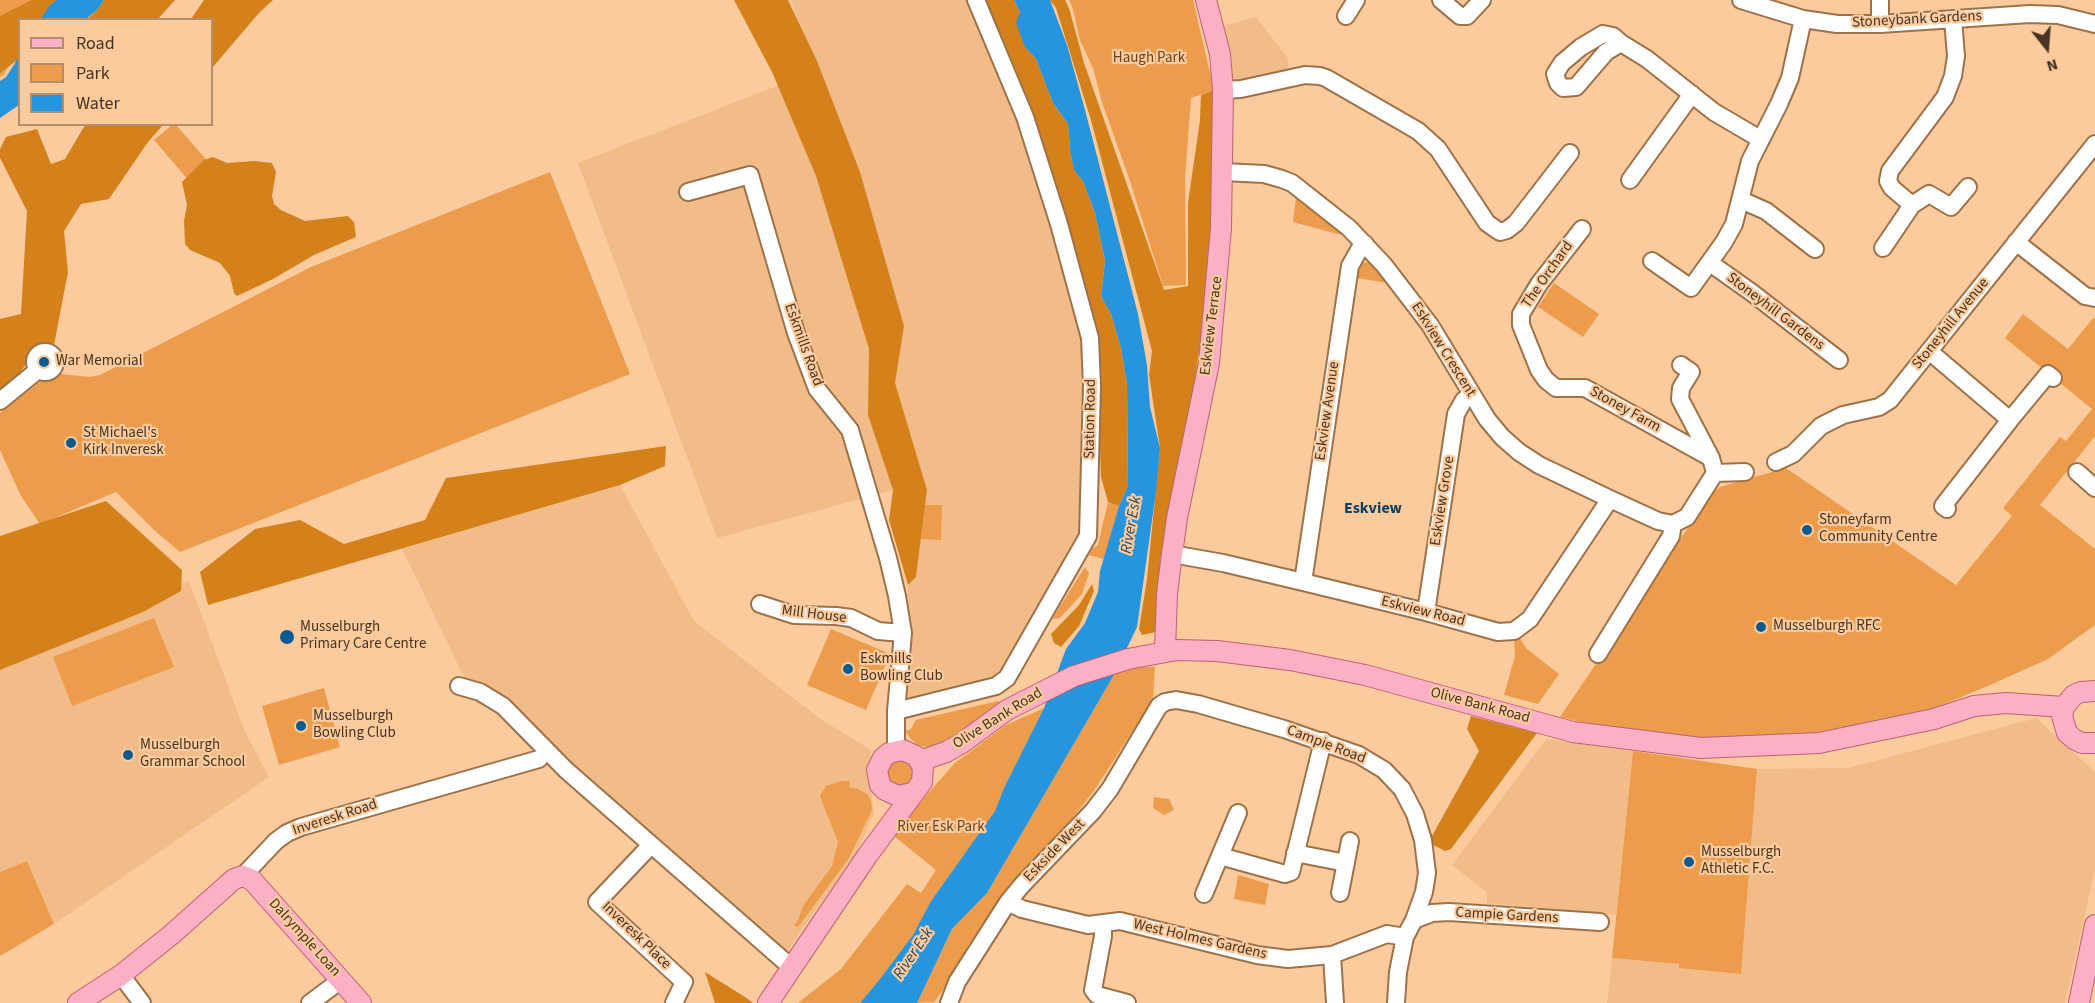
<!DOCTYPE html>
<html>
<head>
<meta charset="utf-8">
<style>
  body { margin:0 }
  #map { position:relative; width:2095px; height:1003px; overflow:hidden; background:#fbca9d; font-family:"Source Sans 3",sans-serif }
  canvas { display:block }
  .legend { position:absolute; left:18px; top:18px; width:195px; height:108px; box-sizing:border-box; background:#fbca9d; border:2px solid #b38e6c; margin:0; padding:8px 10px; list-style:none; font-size:18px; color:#473422 }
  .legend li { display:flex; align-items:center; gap:12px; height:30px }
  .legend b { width:30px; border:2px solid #b38e6c }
  .north { position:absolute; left:2017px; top:18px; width:60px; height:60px; -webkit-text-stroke:4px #fbca9d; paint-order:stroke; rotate:163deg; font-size:16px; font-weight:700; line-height:24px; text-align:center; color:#473422 }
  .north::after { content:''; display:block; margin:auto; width:21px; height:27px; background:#473422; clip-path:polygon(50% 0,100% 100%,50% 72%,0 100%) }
</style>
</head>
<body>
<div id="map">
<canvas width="2095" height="1003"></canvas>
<ul class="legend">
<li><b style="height:8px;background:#fcafc5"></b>Road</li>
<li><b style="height:16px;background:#ec9c4a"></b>Park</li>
<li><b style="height:16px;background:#2695de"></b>Water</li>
</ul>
<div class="north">N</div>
</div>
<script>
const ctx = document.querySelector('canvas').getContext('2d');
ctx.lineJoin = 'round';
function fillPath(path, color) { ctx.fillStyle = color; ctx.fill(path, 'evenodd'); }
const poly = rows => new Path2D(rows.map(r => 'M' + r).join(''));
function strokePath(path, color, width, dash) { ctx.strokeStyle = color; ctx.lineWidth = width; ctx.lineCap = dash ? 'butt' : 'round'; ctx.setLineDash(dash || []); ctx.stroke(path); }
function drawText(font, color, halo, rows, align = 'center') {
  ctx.font = font + ' "Source Sans 3",sans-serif'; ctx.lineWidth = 4.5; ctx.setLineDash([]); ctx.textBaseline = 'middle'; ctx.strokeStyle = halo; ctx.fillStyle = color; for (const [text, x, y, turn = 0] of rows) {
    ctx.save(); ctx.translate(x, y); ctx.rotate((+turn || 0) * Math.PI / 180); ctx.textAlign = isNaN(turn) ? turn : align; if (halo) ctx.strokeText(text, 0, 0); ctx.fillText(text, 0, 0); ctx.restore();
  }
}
const built = poly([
  [791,0,984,0,1053,193,1085,349,1083,530,1004,674,995,680,903,701,908,585,916,577,927,490,904,487,717,538,578,163,818,70],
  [1256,17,1287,57,1289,64,1285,72,1228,85,1219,27],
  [620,485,694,621,819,718,871,750,872,799,874,813,857,851,787,951,518,715,477,704,402,549],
  [189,581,245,732,269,777,54,924,27,861,0,872,0,656],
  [2036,718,2095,772,2095,869,2065,1003,1607,1003,1612,958,1679,964,1680,968,1741,974,1757,769,1848,768],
  [1546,739,1633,751,1616,915,1487,903,1487,892,1452,865]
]);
const green = poly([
  [0,0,51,0,20,20,19,50,4,74,0,77],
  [1069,0,1193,0,1214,90,1191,98,1185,178,1186,285,1163,286,1130,181,1102,102,1093,68,1080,40,1073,9],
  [172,125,176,125,211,165,190,182,154,140],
  [550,172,630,374,180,552,153,529,116,492,40,524,21,496,0,450,0,413,41,381,61,374,90,377,100,375,311,267],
  [1296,198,1337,228,1341,235,1293,222],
  [1369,261,1374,263,1387,283,1357,278,1361,264],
  [1554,283,1599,314,1583,337,1538,307],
  [2023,314,2068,349,2093,318,2095,319,2095,436,2040,505,2095,549,2095,625,2048,659,1988,686,1920,714,1848,733,1773,741,1690,737,1620,731,1560,717,1711,494,1720,487,1786,468,1956,585,2012,516,2003,508,2060,437,2066,441,2092,409,2005,338],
  [1108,502,1119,506,1104,559,1089,555,1093,548,1098,545],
  [925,505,942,505,941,540,921,539],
  [1085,567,1089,573,1082,594,1060,618,1052,619],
  [154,618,174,667,72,706,53,657],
  [831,629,890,654,866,710,807,685],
  [1519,637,1527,649,1559,674,1538,704,1504,695,1515,656,1514,639],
  [1140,667,1155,667,1153,700,1093,792,1066,826,1004,893,969,944,946,986,934,1002,917,1003,952,929,987,893,1115,673],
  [324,688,340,747,279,765,262,706],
  [998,701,1001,705,940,744,927,747,918,745,911,739,905,731,910,730,916,720],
  [1044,708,1004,788,995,811,931,901,913,935,880,979,860,1003,798,1003,841,969,907,884,921,893,936,870,894,836,906,818,955,763,1006,725],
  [1633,751,1757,769,1741,974,1679,968,1679,964,1612,958],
  [893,757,916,765,912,785,892,787,883,769],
  [841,781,850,781,849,787,858,789,867,794,871,801,872,810,849,858,798,927,794,926,798,920,803,906,832,866,838,842,820,796,826,786],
  [1154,797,1169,799,1174,810,1164,815,1153,808],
  [27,861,54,924,0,956,0,872],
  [1238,875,1269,884,1265,905,1234,899]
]);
const forest = poly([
  [32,0,81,0,62,19,20,20,19,59,0,73,0,16],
  [104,0,175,0,158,19,86,20,97,10],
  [204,0,273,0,259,13,212,68,212,20,191,19],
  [734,0,788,0,817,61,860,172,904,326,895,383,927,490,916,577,908,585,889,520,893,490,868,415,869,349,816,176,772,72],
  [984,0,1014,0,1020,12,1025,47,1036,59,1053,103,1068,124,1070,150,1074,169,1083,181,1095,213,1105,261,1101,296,1111,314,1121,348,1127,384,1128,486,1119,506,1108,502,1101,477,1096,339],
  [1050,0,1065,0,1069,8,1084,63,1164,290,1188,286,1188,203,1200,120,1201,95,1214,90,1216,131,1209,283,1184,454,1161,554,1156,632,1142,635,1139,629,1147,579,1160,448,1149,375,1152,351,1091,120,1056,8],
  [85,125,163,125,148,142,109,199,81,204,64,231,68,272,54,345,30,359,7,389,0,394,0,319,21,314,27,211,0,158,0,149,6,137,37,129,51,164,65,159],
  [213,157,227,163,254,161,272,163,276,172,272,196,274,204,281,210,305,221,348,216,354,222,356,237,314,255,273,279,237,296,234,293,230,276,220,263,190,250,185,244,184,221,187,205,182,182,204,160],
  [666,446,665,466,620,485,208,605,200,572,255,529,300,520,344,544,425,520,446,478],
  [106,501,182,570,181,591,143,612,0,670,0,536],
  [1092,584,1094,591,1079,626,1061,647,1054,643,1051,634,1079,605],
  [1471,716,1537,733,1451,849,1445,851,1433,845,1432,836,1479,751,1467,729],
  [705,972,745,997,753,1003,715,1003]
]);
const water = poly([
  [57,0,104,0,97,10,86,19,41,19,49,6],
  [1014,0,1050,0,1067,45,1085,110,1138,314,1147,365,1150,407,1160,448,1156,492,1137,627,1115,673,987,893,952,929,917,1003,860,1003,880,979,913,935,931,901,995,811,1004,788,1044,708,1066,649,1085,623,1098,592,1100,571,1119,506,1128,486,1127,384,1121,348,1111,314,1101,296,1105,261,1095,213,1083,181,1074,170,1070,150,1068,124,1053,103,1036,59,1025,47,1016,23,1020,12],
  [19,57,19,105,0,118,0,81,6,77]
]);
const minor = poly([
  [1441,0,1460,16,1467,16,1482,0],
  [1741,0,1803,19,1837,24,1880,24,2030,14,2058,15,2095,24],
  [1346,16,1356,0],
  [1880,24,1880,0],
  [1603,34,1613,36,1621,43,1606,52,1576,87,1563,88,1558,83,1555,74,1562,63,1581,47,1603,34],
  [1621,43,1647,59,1714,112,1760,139],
  [1223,90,1241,89,1305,75,1320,76,1326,78,1418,131,1438,149,1487,223,1500,232,1507,230,1516,223,1570,153],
  [1223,172,1264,174,1282,179,1292,183,1349,228,1384,265,1430,325,1487,419,1502,437,1519,452,1539,465,1610,499,1658,521,1673,524],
  [1630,180,1692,94],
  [688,192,750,175,796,333,817,389,850,430,888,558,897,596,903,633,896,711],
  [1741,200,1766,211,1815,249],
  [1912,205,1892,188,1888,181,1890,171,1945,97,1953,76,1956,56,1953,19],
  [1582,229,1539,284,1521,314,1521,325,1539,370,1546,380,1556,388,1585,388,1711,458,1715,473],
  [2016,242,2085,296,2095,298],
  [1883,248,1912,205,1929,194,1951,207,1968,187],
  [1652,261,1691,288,1724,242,1734,224,1750,161,1779,104,1790,78,1803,19],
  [1710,263,1751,292,1839,360],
  [1929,351,2010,420],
  '35 362a10 10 0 1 1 20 0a10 10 0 1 1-20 0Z',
  [1681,365,1691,372,1681,388,1680,399,1711,458],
  [0,401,38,370],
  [1776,462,1793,454,1821,426,1843,415,1879,407,1890,400,2095,144],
  [2077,472,2095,488],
  [1715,473,1745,472],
  [1947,509,1943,506,2010,420,2048,374,2053,378],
  [1172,554,1223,563,1303,582,1426,612,1498,632,1514,631,1530,619,1610,499],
  [1303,582,1350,266,1359,250,1365,244],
  [760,604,794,615,836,616,851,618,878,631,903,633],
  [1426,612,1456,414,1464,400,1471,394],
  [1598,654,1671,536,1673,524,1687,517,1715,473],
  [459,686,480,692,503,706,566,770,791,967],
  [896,750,896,711,996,686,1007,678,1088,536,1092,386,1090,338,1059,224,1025,117,976,0],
  [651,845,597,902,684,982,674,1003],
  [1295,853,1346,863],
  [1220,856,1285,874,1291,872,1323,741],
  [243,876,276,841,287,833,301,827,539,759],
  [1340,893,1350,841],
  [1204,894,1238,813],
  [1008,902,1022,909,1088,925,1120,921,1257,955,1288,959,1332,955,1387,934,1405,937],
  [1414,920,1432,913,1449,912,1600,922],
  [1103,923,1103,936,1093,990,1097,995,1127,1003],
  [1332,955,1335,1003],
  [121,975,142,1003],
  [310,1003,341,980],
  [949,1003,957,982,1008,902,1022,885,1093,811,1110,789,1159,706,1165,702,1176,700,1198,704,1284,729,1359,755,1384,770,1402,789,1415,814,1423,840,1427,873,1424,892,1414,920,1405,937,1398,972,1396,1003]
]);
const major = poly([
  [1165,651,1167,594,1172,554,1177,518,1209,363,1221,228,1223,90,1220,54,1206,0],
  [2095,691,2081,692,2074,695,2064,707,2062,716,2067,733,2074,739,2082,743,2095,743],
  [920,761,946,752,962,743,1007,710,1074,676,1128,659,1177,650,1217,651,1290,660,1365,675,1573,732,1701,748,1819,743,1934,719,1974,706,2006,703,2064,707],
  [78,1003,121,975,171,935,234,879,243,876,252,880,361,1003],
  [768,1003,867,856,922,782,923,767,916,756,903,750,889,753,883,758,877,770,880,785,885,790,898,796,912,793],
  [2079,1003,2095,925]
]);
const markers = [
  [44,362,6,"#0a5c8e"],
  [71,443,6,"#0a5c8e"],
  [1807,530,6,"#0a5c8e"],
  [1761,627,6,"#0a5c8e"],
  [287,637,8,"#0a5c8e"],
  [848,669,6,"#0a5c8e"],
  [301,726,6,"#0a5c8e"],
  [128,755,6,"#0a5c8e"],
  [1689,862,6,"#0a5c8e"]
];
const streetNames = [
  ["Stoneybank Gardens",1917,20,-3],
  ["The Orchard",1548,275,-55],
  ["Stoneyhill Gardens",1775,312,37],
  ["Stoneyhill Avenue",1951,324,-51],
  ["Eskview Terrace",1212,326,-83],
  ["Eskmills Road",803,345,70],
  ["Eskview Crescent",1443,350,58],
  ["Stoney Farm",1625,410,29],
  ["Eskview Avenue",1328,411,-82],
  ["Station Road",1091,419,-89],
  ["Eskview Grove",1443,501,-81],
  ["Eskview Road",1423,612,14],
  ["Mill House",814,615,7],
  ["Olive Bank Road",1480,706,15],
  ["Olive Bank Road",998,719,-32],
  ["Campie Road",1326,745,21],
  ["Inveresk Road",335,818,-18],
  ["Eskside West",1055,851,-46],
  ["Campie Gardens",1507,916,3],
  ["Inveresk Place",636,936,44],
  ["Dalrymple Loan",304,938,48],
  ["West Holmes Gardens",1200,940,13]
];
const parkNames = [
  ["Haugh Park",1149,59],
  ["River Esk Park",941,828]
];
const poiNames = [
  ["War Memorial",56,362],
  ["St Michael's",83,434],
  ["Kirk Inveresk",83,451],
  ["Stoneyfarm",1819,521],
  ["Community Centre",1819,538],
  ["Musselburgh RFC",1773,627],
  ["Musselburgh",300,628],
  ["Primary Care Centre",300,645],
  ["Eskmills",860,660],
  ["Bowling Club",860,677],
  ["Musselburgh",313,717],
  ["Bowling Club",313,734],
  ["Musselburgh",140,746],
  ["Grammar School",140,763],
  ["Musselburgh",1701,853],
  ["Athletic F.C.",1701,870]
];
const neighbourhoodNames = [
  ["Eskview",1373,509]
];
const waterNames = [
  ["River Esk",1132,525,-80],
  ["River Esk",914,954,-56]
];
fillPath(built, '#f2bc89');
fillPath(green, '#ec9c4a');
fillPath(forest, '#d4811c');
fillPath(water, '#2695de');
strokePath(minor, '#9e7248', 20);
strokePath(major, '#bb6273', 22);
strokePath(minor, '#fff', 16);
strokePath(major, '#fcafc5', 20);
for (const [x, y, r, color] of markers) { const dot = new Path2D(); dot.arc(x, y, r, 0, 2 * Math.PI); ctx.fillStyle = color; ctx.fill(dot); strokePath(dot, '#fbca9d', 2); }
drawText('15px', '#473422', '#fbca9d', streetNames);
drawText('15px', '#684421', '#fbca9d', parkNames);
drawText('15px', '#473422', '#fbca9d', poiNames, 'left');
drawText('bold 16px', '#0e4265', '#fbca9d', neighbourhoodNames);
drawText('italic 16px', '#224b6a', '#fbca9d', waterNames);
</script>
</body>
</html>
